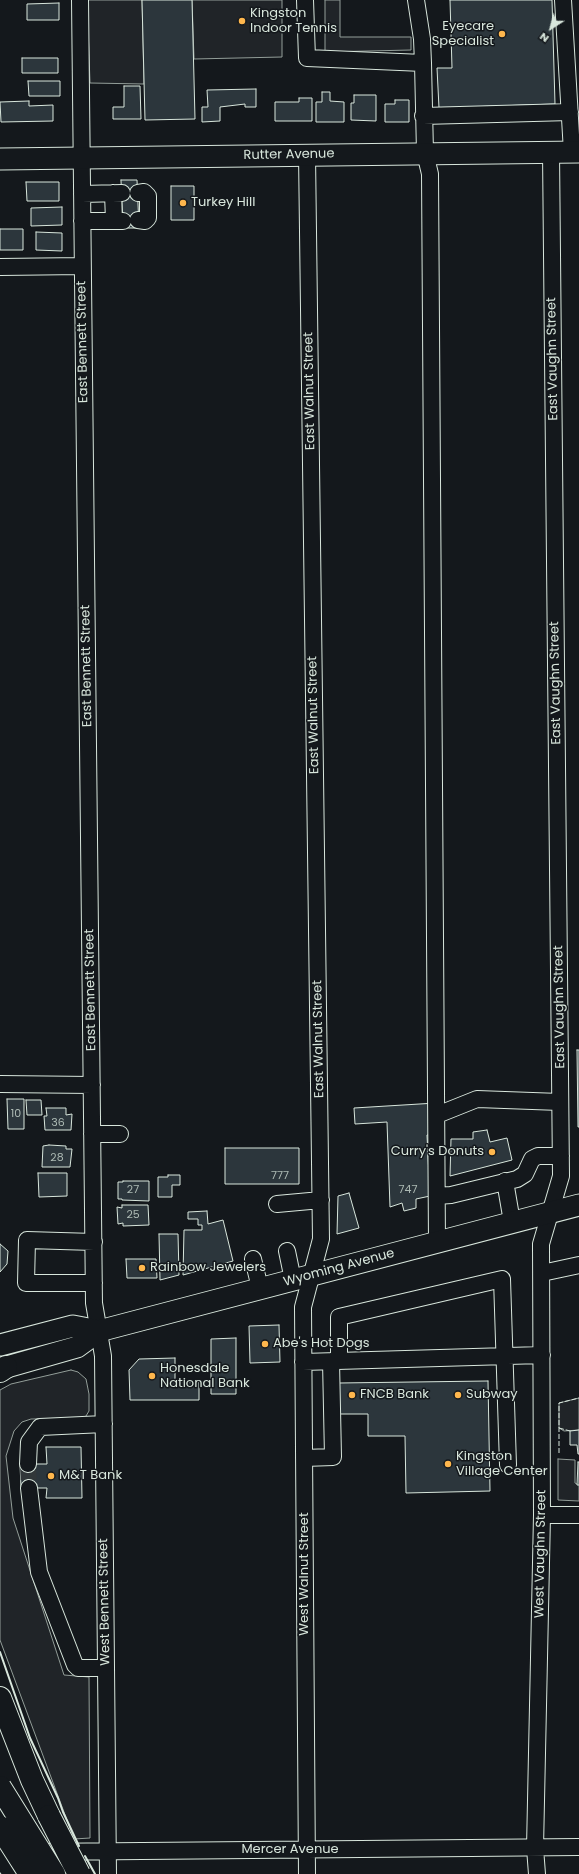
<!DOCTYPE html>
<html>
<head>
<meta charset="utf-8">
<style>
  body { margin:0 }
  #map { position:relative; width:579px; height:1874px; overflow:hidden; background:#14181c; font-family:Poppins,sans-serif }
  canvas { display:block }
  .north { position:absolute; left:531px; top:8px; width:40px; height:40px; -webkit-text-stroke:3px #14181c; paint-order:stroke; rotate:216deg; font-size:11px; font-weight:700; line-height:16px; text-align:center; color:#d8e6dc }
  .north::after { content:''; display:block; margin:auto; width:14px; height:18px; background:#d8e6dc; clip-path:polygon(50% 0,100% 100%,50% 72%,0 100%) }
</style>
</head>
<body>
<div id="map">
<canvas width="579" height="1874"></canvas>
<div class="north">N</div>
</div>
<script>
const ctx = document.querySelector('canvas').getContext('2d');
ctx.lineJoin = 'round';
function fillPath(path, color) { ctx.fillStyle = color; ctx.fill(path, 'evenodd'); }
const poly = rows => new Path2D(rows.map(r => 'M' + r).join(''));
function strokePath(path, color, width, dash) { ctx.strokeStyle = color; ctx.lineWidth = width; ctx.lineCap = dash ? 'butt' : 'round'; ctx.setLineDash(dash || []); ctx.stroke(path); }
function drawText(font, color, halo, rows, align = 'center') {
  ctx.font = font + ' Poppins,sans-serif'; ctx.lineWidth = 3; ctx.setLineDash([]); ctx.textBaseline = 'middle'; ctx.strokeStyle = halo; ctx.fillStyle = color; for (const [text, x, y, turn = 0] of rows) {
    ctx.save(); ctx.translate(x, y); ctx.rotate((+turn || 0) * Math.PI / 180); ctx.textAlign = isNaN(turn) ? turn : align; if (halo) ctx.strokeText(text, 0, 0); ctx.fillText(text, 0, 0); ctx.restore();
  }
}
const green = poly([
  [87,0,142,0,144,84,90,83,87,0],
  [192,0,282,0,282,57,194,59,192,0],
  [325,0,340,0,340,37,411,37,411,50,325,52,325,0],
  [71,1370,78,1372,86,1379,89,1394,89,1411,86,1416,83,1418,31,1419,22,1422,14,1431,6,1456,13,1518,64,1675,89,1677,90,1838,74,1839,0,1640,0,1390,11,1384,71,1370],
  [579,1398,579,1430,564,1431,559,1428,559,1403,579,1398],
  [558,1459,575,1460,575,1483,579,1485,579,1501,558,1500,558,1459]
]);
const building = poly([
  [142,0,192,0,195,119,145,120,142,0],
  [450,0,552,0,555,104,439,108,437,68,452,68,450,0],
  [59,3,59,20,27,20,27,4,59,3],
  [22,58,58,58,58,73,22,73,22,58],
  [28,81,60,81,60,96,29,96,28,81],
  [124,86,140,86,141,119,113,119,113,107,124,107,124,86],
  [256,89,256,107,245,107,245,104,220,107,220,121,202,122,202,107,208,107,207,90,256,89],
  [322,92,330,92,330,101,344,102,344,122,316,122,316,102,322,102,322,92],
  [354,95,376,95,376,121,351,120,351,103,354,103,354,95],
  [299,98,312,98,312,121,275,121,275,102,299,102,299,98],
  [395,100,409,100,409,122,385,122,385,104,395,104,395,100],
  [29,101,29,106,53,105,53,121,1,122,0,102,29,101],
  [121,180,137,180,139,228,123,228,121,180],
  [26,182,59,182,59,201,27,201,26,182],
  [171,186,194,186,194,220,171,220,171,186],
  [62,207,62,225,31,226,31,208,62,207],
  [0,229,23,229,23,250,0,250,0,229],
  [36,232,62,233,62,251,36,250,36,232],
  [577,1050,579,1050,579,1127,578,1127,577,1050],
  [7,1099,24,1099,24,1129,8,1129,7,1099],
  [26,1100,41,1100,42,1115,27,1115,26,1100],
  [436,1103,436,1135,427,1135,430,1196,416,1199,416,1208,404,1211,402,1203,390,1207,387,1122,355,1124,354,1108,436,1103],
  [46,1108,66,1108,66,1115,72,1114,71,1130,45,1130,44,1116,47,1116,46,1108],
  [487,1130,490,1142,507,1138,512,1160,450,1176,451,1139,473,1139,473,1132,487,1130],
  [49,1145,66,1146,66,1149,72,1149,70,1167,42,1167,43,1146,49,1145],
  [225,1148,299,1148,299,1184,225,1184,225,1148],
  [38,1173,67,1173,67,1196,39,1197,38,1173],
  [168,1175,180,1175,180,1185,172,1185,172,1197,158,1197,158,1177,168,1177,168,1175],
  [123,1181,149,1181,149,1201,122,1200,122,1199,118,1199,118,1182,123,1182,123,1181],
  [349,1193,359,1228,337,1234,338,1196,349,1193],
  [122,1205,148,1205,149,1225,123,1226,123,1223,118,1224,117,1207,122,1208,122,1205],
  [207,1211,208,1224,223,1220,233,1261,183,1275,184,1230,202,1230,202,1225,198,1225,198,1219,188,1219,188,1212,207,1211],
  [159,1234,178,1234,179,1275,160,1280,159,1234],
  [0,1244,8,1251,7,1264,0,1272,0,1244],
  [126,1259,156,1259,157,1278,127,1278,126,1259],
  [279,1325,280,1362,250,1363,249,1326,279,1325],
  [236,1338,236,1394,211,1394,211,1339,236,1338],
  [175,1358,175,1382,199,1382,199,1400,130,1400,129,1370,139,1359,175,1358],
  [488,1381,490,1491,406,1493,405,1436,368,1436,368,1414,326,1414,339,1383,488,1381],
  [579,1430,579,1454,578,1454,577,1445,570,1445,570,1431,579,1430],
  [46,1447,81,1447,82,1498,46,1498,47,1488,21,1488,20,1464,47,1464,46,1447],
  [578,1462,579,1462,579,1485,577,1485,578,1462]
]);
const minorTunnel = poly([
  [28,1464,29,1488]
]);
const minor = poly([
  [80,0,94,1303,103,1356,108,1874],
  [305,0,307,58,423,63,425,153,430,174,437,1242],
  [416,0,422,39,423,63],
  [563,0,572,152],
  [423,116,570,112],
  [113,193,114,221],
  [138,193,144,192,148,196,148,218,145,221,138,220],
  [82,194,122,193],
  [82,221,123,221],
  [0,267,82,266],
  [0,1084,92,1085],
  [437,1115,477,1099,560,1102],
  [92,1134,120,1134],
  [505,1181,512,1222],
  [437,1196,451,1195,517,1179,525,1174,532,1159,538,1156,561,1156],
  [277,1204,321,1200],
  [94,1242,27,1240,26,1283,94,1283],
  [287,1251,293,1280],
  [253,1259,260,1288],
  [542,1273,579,1265],
  [339,1361,339,1317,502,1279,508,1465],
  [303,1362,542,1355],
  [304,1458,333,1457,331,1361],
  [28,1464,29,1442,40,1427,104,1424],
  [29,1488,39,1572,75,1665,78,1668,106,1668],
  [542,1515,579,1515],
  [33,1852,579,1847],
  [307,1874,303,1307,321,1239,307,154],
  [537,1874,535,1848,542,1515,541,1244,561,1176,551,152]
]);
const major = poly([
  [0,159,579,152],
  [0,1345,73,1326,99,1331],
  [0,1369,77,1347,99,1331,579,1205]
]);
const highway = poly([
  [0,1371,6,1367],
  [0,1698,32,1780,49,1816],
  [0,1853,15,1874]
]);
const highwayBridge = poly([
  [0,1787,54,1874],
  [49,1816,79,1874],
  [0,1827,30,1874]
]);
const fence = poly([
  [559,1428,570,1431],
  [559,1453,559,1403,579,1398]
]);
const wall = poly([
  [0,1652,30,1738,58,1798,63,1812,79,1846],
  [85,1856,95,1874]
]);
const markers = [
  [242,21,4,"#ffb74d"],
  [502,34,4,"#ffb74d"],
  [183,203,4,"#ffb74d"],
  [492,1152,4,"#ffb74d"],
  [142,1268,4,"#ffb74d"],
  [265,1344,4,"#ffb74d"],
  [152,1376,4,"#ffb74d"],
  [352,1395,4,"#ffb74d"],
  [458,1395,4,"#ffb74d"],
  [448,1464,4,"#ffb74d"],
  [51,1476,4,"#ffb74d"]
];
const numberNames = [
  ["10",16,1114],
  ["36",58,1123],
  ["28",57,1158],
  ["777",280,1176],
  ["27",133,1190],
  ["747",408,1190],
  ["25",133,1215]
];
const poiNames = [
  ["Kingston",250,14],
  ["Indoor Tennis",250,29],
  ["Eyecare",494,27,"right"],
  ["Specialist",494,42,"right"],
  ["Turkey Hill",191,203],
  ["Curry's Donuts",484,1152,"right"],
  ["Rainbow Jewelers",150,1268],
  ["Abe's Hot Dogs",273,1344],
  ["Honesdale",160,1369],
  ["National Bank",160,1384],
  ["FNCB Bank",360,1395],
  ["Subway",466,1395],
  ["Kingston",456,1457],
  ["Village Center",456,1472],
  ["M&T Bank",59,1476]
];
const streetNames = [
  ["Rutter Avenue",289,155,-1],
  ["East Bennett Street",83,342,-91],
  ["East Vaughn Street",553,359,-91],
  ["East Walnut Street",310,391,-91],
  ["East Bennett Street",87,666,-91],
  ["East Vaughn Street",556,683,-91],
  ["East Walnut Street",314,715,-91],
  ["East Bennett Street",91,990,-91],
  ["East Vaughn Street",560,1007,-91],
  ["East Walnut Street",319,1039,-91],
  ["Wyoming Avenue",339,1268,-15],
  ["West Vaughn Street",541,1554,-89],
  ["West Walnut Street",305,1574,-90],
  ["West Bennett Street",105,1602,-91],
  ["Mercer Avenue",290,1850]
];
fillPath(green, '#202428');
strokePath(green, '#939e99', 1);
fillPath(building, '#2c363c');
strokePath(building, '#d8e6dc', 1);
strokePath(minorTunnel, '#313739', 16, [16, 8]);
strokePath(minor, '#d8e6dc', 18);
strokePath(major, '#d8e6dc', 23);
strokePath(highway, '#d8e6dc', 24);
strokePath(minor, '#14181c', 16);
strokePath(major, '#14181c', 21);
strokePath(highway, '#14181c', 22);
strokePath(highwayBridge, '#d8e6dc', 24, []);
strokePath(highwayBridge, '#14181c', 22);
strokePath(fence, '#d8e6dc', 1, [5, 2]);
strokePath(wall, '#d8e6dc', 2);
for (const [x, y, r, color] of markers) { const dot = new Path2D(); dot.arc(x, y, r, 0, 2 * Math.PI); ctx.fillStyle = color; ctx.fill(dot); strokePath(dot, '#14181c', 1.5); }
drawText('11px', '#adbab4', null, numberNames);
drawText('13px', '#d8e6dc', '#14181c', poiNames, 'left');
drawText('13px', '#d8e6dc', '#14181c', streetNames);
</script>
</body>
</html>
